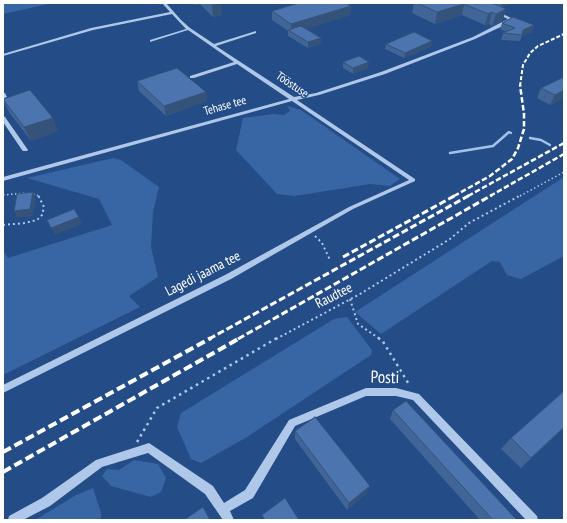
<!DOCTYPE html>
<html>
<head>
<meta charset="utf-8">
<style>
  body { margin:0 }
  #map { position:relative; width:567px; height:523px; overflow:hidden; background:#244c87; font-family:"PT Sans Narrow",sans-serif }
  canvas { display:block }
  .frame { position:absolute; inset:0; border:4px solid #fff; pointer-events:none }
</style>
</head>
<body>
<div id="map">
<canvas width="567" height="523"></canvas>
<div class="frame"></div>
</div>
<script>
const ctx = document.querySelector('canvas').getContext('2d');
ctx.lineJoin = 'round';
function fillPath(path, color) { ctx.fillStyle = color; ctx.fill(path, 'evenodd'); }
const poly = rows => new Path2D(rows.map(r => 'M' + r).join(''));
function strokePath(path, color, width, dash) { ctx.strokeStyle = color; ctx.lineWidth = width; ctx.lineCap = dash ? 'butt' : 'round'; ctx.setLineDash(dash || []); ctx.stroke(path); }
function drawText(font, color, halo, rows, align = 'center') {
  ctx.font = font + ' "PT Sans Narrow",sans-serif'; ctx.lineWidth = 3; ctx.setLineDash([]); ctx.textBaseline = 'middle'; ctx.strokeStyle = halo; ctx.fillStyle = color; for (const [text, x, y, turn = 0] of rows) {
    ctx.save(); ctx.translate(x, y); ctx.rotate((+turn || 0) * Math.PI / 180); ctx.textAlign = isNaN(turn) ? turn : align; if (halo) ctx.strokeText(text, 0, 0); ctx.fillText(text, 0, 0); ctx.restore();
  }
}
const green = poly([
  [3,3,53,3,3,14],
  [287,106,301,110,400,179,390,186,370,184,295,196,277,194,236,150,243,118,273,114,284,115,290,111],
  [113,158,121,160,159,187,153,212,151,247,158,277,129,296,140,307,3,375,3,250,8,258,112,225,99,199,27,178],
  [564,177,564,256,521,279,507,275,500,262,492,261,381,334,355,312],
  [347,317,372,350,371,355,247,437,201,463,191,459,177,427,181,413,334,319],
  [134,460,158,464,166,478,161,492,151,497,111,486,102,476,107,469,119,470],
  [93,488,101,513,101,520,35,520,76,495]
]);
const stream = poly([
  [530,138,541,140,550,145],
  [450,153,493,146,509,132,511,133]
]);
const pathFar2 = poly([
  [33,194,39,196],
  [3,195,26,193],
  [520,196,564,172]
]);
const pathFar1 = poly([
  [3,225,25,223,37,220,42,215,44,207,38,195],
  [315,236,322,243,330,260],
  [350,299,358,324,380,339],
  [276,339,360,294,450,239,469,223,521,195]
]);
const path = poly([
  [378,338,382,340,410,386],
  [137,442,157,408,277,338]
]);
const minor = poly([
  [162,3,166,3,181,20,190,28,214,44,256,31,256,33,216,46,294,97,316,93,381,72,473,37,508,19,495,13,495,11,497,11,513,19,509,23,475,39,385,74,319,95,297,100,415,179,415,181,353,209,231,279,3,393,3,385,225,275,349,207,409,180,292,101,3,181,3,177,289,99,237,64,194,78,190,78,190,76,234,62,188,30,150,42,150,40,186,29,172,14,93,30,3,56,3,54,91,28,170,12,162,3],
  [3,93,5,93,7,97,3,99,3,93],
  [3,116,5,117,28,150,27,151,23,151,22,150,3,122,3,116],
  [366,388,396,388,419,394,537,516,538,520,526,520,413,400,396,396,366,396,295,426,253,498,230,511,234,520,223,520,205,494,148,453,102,467,50,506,23,520,8,520,9,516,42,498,96,460,149,443,213,486,224,503,245,490,289,420,366,388]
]);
const railFar3 = poly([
  [520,86,523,65,530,53,538,46,564,34]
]);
const railFar2 = poly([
  [454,196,490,176,512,159,518,148,524,129,524,114,520,85],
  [468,196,564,143],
  [490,196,564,154]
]);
const railFar1 = poly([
  [343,257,456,195],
  [209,339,470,195],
  [238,339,492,195]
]);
const rail = poly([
  [3,452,211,338],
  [3,472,240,338]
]);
const wall = poly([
  [193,3,220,3,222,15,213,17,200,4,196,5],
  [414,3,512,3,502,7,503,20,492,26,489,24,485,25,462,15,435,24,412,13],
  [351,6,350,15,305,29,321,38,320,44,308,48,288,36,288,31,272,20,272,11],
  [502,23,534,25,532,32,522,36,520,41,501,40,503,33,507,32,500,29],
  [432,41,430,47,404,58,385,49,386,44],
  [343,62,368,68,353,74,343,68],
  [564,77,564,98,550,105,537,98,541,88],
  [137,81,206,92,207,101,166,116,139,91],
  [3,99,58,131,31,141,9,112],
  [564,391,564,428,521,468,501,449,511,438],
  [393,410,517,520,480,520,390,419],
  [295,431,367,493,347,510,295,439]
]);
const shadedWall = poly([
  [196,3,200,3,200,4,196,5],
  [502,3,512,3,501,7],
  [221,4,222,15,213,17,212,5],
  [464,4,462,15,435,24,437,12],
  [351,6,350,15,293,33,291,32,291,24],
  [506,9,503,20,492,26,496,14],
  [492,12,489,24,485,25,488,14],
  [534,25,532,32,522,36,523,30],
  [321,38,320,44,308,48,308,42],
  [432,41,430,47,404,58,405,53],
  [369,62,368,68,353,74,353,68],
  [564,90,564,98,550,105,555,95],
  [206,92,207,101,166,116,164,106],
  [53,118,58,131,31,141,24,127],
  [33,192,36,199,33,216,17,218,14,211],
  [79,217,82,224,55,235,51,228],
  [564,427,564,428,521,468,531,458],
  [370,486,367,493,347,510,349,503]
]);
const building = poly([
  [210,3,220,3,221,4,212,5,210,3],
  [299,3,346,3,351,6,291,24,272,11,299,3],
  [417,3,492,3,506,9,496,14,492,12,488,14,464,4,437,12,417,3],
  [513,17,534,25,523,30,522,35,503,33,515,28,502,23,513,17],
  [301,26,321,38,308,42,288,30,301,26],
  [414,32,432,41,405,53,386,44,414,32],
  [359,56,369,62,353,68,343,62,359,56],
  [177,68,206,92,164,106,137,81,177,68],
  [564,77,564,90,555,95,541,88,564,77],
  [30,90,53,118,24,127,3,99,30,90],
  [33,192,30,209,14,211,17,194,33,192],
  [74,209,79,217,51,228,47,220,74,209],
  [564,391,564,427,531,458,511,438,564,391],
  [406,401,517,520,493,520,393,410,406,401],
  [315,417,370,486,349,503,295,431,315,417],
  [285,498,299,520,265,520,262,515,285,498],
  [203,507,210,520,184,520,203,507]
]);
const farStreetnames = [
  ["Tööstuse",292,85,34],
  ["Tehase tee",225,106,-16]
];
const streetNames = [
  ["Lagedi jaama tee",203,274,-27],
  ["Raudtee",334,296,-27]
];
const nearStreetnames = [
  ["Posti",385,378,1]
];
fillPath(green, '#3865a4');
strokePath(stream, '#a3c2ea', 2.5);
strokePath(pathFar2, '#afc7e9', 1.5, [1.5, 2.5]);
strokePath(pathFar1, '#afc7e9', 2, [2, 3]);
strokePath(path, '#afc7e9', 2.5, [2.5, 4]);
fillPath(minor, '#afc7e9');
strokePath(railFar3, '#fff', 2, [4, 2]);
strokePath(railFar2, '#fff', 2.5, [5.5, 2.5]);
strokePath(railFar1, '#fff', 3, [7, 3]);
strokePath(rail, '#fff', 4, [9, 4]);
fillPath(wall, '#416596');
fillPath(shadedWall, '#35527a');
fillPath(building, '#4c75af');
strokePath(building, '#35527a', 1);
drawText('12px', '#fff', '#244c87', farStreetnames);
drawText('14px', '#fff', '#244c87', streetNames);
drawText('17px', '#fff', '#244c87', nearStreetnames);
</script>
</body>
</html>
